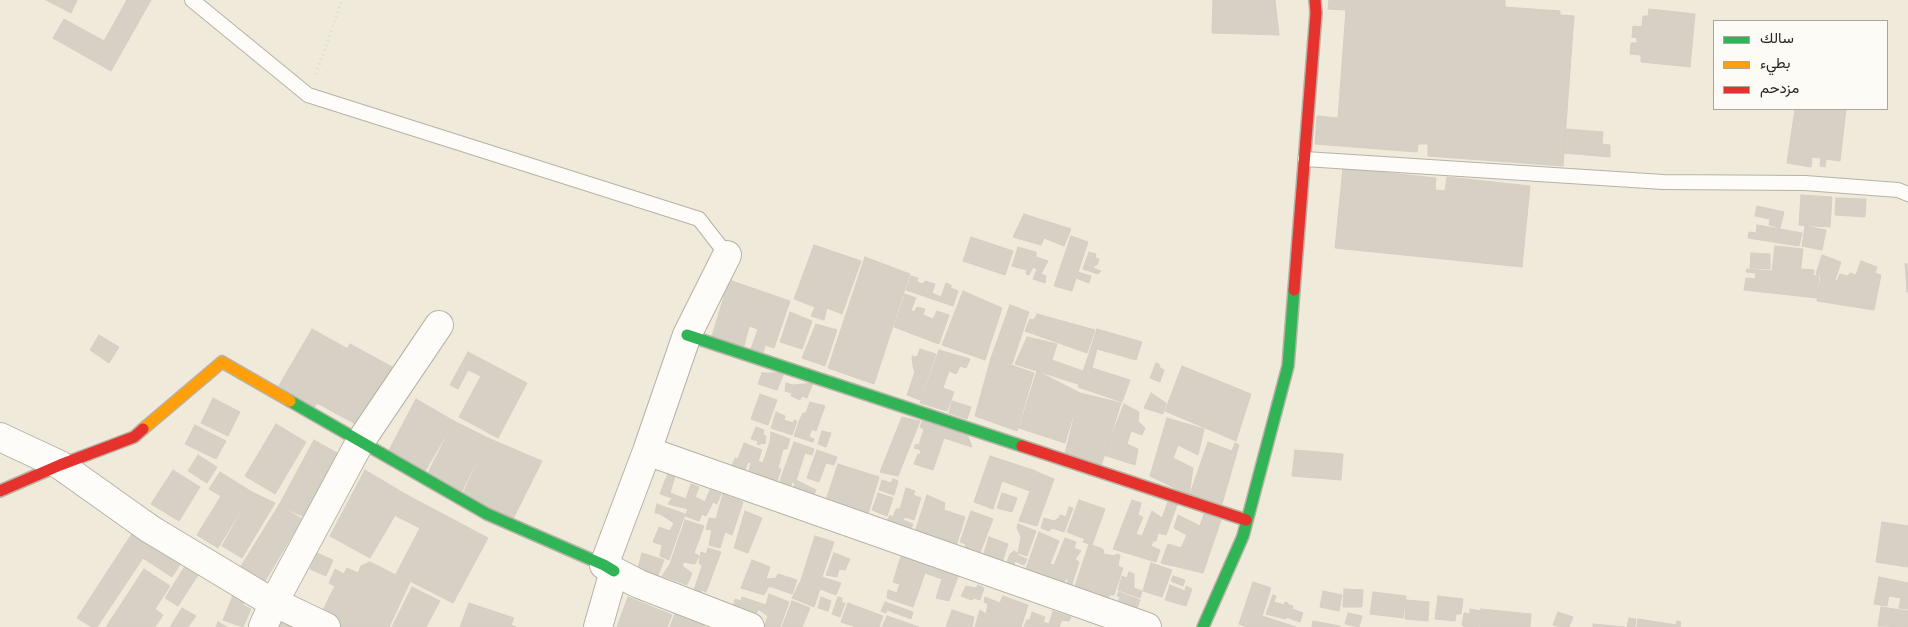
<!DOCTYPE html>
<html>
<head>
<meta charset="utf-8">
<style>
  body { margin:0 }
  #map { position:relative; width:1908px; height:627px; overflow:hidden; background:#f0eada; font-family:"Roboto Condensed",Vazirmatn,sans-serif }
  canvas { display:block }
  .legend { position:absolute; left:1713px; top:20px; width:175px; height:90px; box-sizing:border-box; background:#fdfbf6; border:1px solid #a9a69f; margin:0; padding:6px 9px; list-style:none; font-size:15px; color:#2a261c }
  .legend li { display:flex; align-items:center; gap:10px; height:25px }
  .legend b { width:25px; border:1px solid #a9a69f }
</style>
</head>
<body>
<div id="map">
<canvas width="1908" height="627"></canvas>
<ul class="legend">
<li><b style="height:6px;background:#30b455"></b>سالك</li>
<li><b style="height:6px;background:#ff9f0a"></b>بطيء</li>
<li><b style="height:6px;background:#e5322d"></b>مزدحم</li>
</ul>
</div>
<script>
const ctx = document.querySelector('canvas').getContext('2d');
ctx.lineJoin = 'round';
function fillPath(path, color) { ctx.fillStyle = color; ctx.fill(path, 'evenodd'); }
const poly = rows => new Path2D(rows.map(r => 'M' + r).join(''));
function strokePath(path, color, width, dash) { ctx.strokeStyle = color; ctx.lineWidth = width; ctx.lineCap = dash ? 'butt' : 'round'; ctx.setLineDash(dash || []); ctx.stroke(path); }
const building = poly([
  [46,0,77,0,71,13,46,0],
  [127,0,151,0,111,71,53,38,64,19,104,41,127,0],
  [1213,0,1275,0,1279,35,1212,33,1213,0],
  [1329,0,1505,0,1505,7,1560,11,1560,15,1574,16,1563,166,1428,156,1428,144,1418,144,1417,152,1315,144,1317,116,1338,118,1346,10,1328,9,1329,0],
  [1649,9,1695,14,1690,67,1641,62,1641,55,1630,54,1631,43,1637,43,1637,38,1632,37,1633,26,1642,27,1643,16,1648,16,1649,9],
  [1795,109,1846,109,1840,161,1826,159,1825,167,1820,166,1821,158,1812,157,1811,167,1787,163,1795,109],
  [1566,129,1603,132,1602,144,1610,145,1610,157,1564,153,1566,129],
  [1343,168,1436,178,1435,190,1445,191,1447,177,1530,186,1522,267,1335,248,1343,168],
  [1801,195,1832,197,1830,227,1799,225,1801,195],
  [1836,198,1866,199,1865,217,1835,215,1836,198],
  [1757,206,1784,212,1780,228,1769,225,1770,219,1755,216,1757,206],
  [1024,214,1071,229,1064,246,1044,238,1041,245,1013,237,1024,214],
  [1757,225,1802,233,1799,246,1748,238,1749,232,1756,233,1757,225],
  [1805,226,1826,230,1822,250,1802,246,1805,226],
  [1071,236,1088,242,1078,272,1091,276,1089,283,1076,278,1072,291,1054,286,1071,236],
  [971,237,1013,251,1005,275,963,261,971,237],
  [814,245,861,261,842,314,827,308,824,320,811,316,815,307,794,299,814,245],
  [1775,246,1803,249,1800,274,1819,276,1817,298,1744,290,1746,278,1755,279,1756,273,1746,272,1747,269,1772,271,1775,246],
  [1018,247,1036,252,1036,257,1048,261,1041,274,1046,276,1045,283,1033,279,1037,269,1033,267,1029,275,1026,274,1027,270,1012,266,1018,247],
  [1089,252,1096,254,1095,258,1099,259,1097,265,1095,265,1093,268,1101,271,1098,274,1083,269,1089,252],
  [1751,253,1770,254,1770,269,1750,268,1751,253],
  [1822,255,1841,262,1835,280,1816,274,1822,255],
  [865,257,910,274,874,384,828,368,865,257],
  [1861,261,1877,267,1875,273,1881,275,1874,310,1817,301,1821,275,1837,281,1840,274,1848,276,1850,273,1856,275,1861,261],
  [1905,264,1908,264,1908,292,1907,292,1905,264],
  [1801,269,1814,270,1813,275,1801,274,1801,269],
  [911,276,918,278,917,282,923,284,925,281,935,284,932,293,941,297,946,283,951,285,951,288,958,291,953,306,906,290,911,276],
  [729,280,790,301,774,348,765,345,763,353,751,349,758,329,749,326,744,346,712,336,729,280],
  [963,291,1002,308,985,360,942,345,963,291],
  [905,294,916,298,911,310,914,312,917,307,925,309,923,315,933,319,937,311,949,315,939,344,894,327,905,294],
  [1010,305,1029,312,1012,364,991,358,1010,305],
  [790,312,812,321,802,349,780,342,790,312],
  [1037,314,1095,330,1087,353,1025,331,1030,319,1034,320,1037,314],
  [816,324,837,330,825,366,802,358,816,324],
  [312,329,348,349,313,410,277,389,312,329],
  [1097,329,1142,342,1136,360,1097,349,1092,368,1130,380,1122,402,1078,387,1097,329],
  [99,335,119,347,109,363,90,350,99,335],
  [1027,337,1057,344,1052,360,1083,371,1078,384,1015,364,1027,337],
  [350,344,394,368,361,427,317,403,350,344],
  [920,349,936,354,920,400,907,395,915,372,913,366,912,356,917,357,920,349],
  [939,350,970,359,966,368,960,366,956,374,949,371,943,388,954,392,947,411,920,403,939,350],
  [468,352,527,383,498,438,459,417,481,376,468,370,458,389,450,385,468,352],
  [991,358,1034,373,1017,431,975,416,991,358],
  [1156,363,1159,364,1160,368,1164,370,1160,382,1150,378,1156,363],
  [1182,366,1251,394,1236,441,1165,411,1182,366],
  [1037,371,1080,393,1065,443,1019,428,1037,371],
  [762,373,784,373,777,390,758,384,762,373],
  [786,383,793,385,813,383,807,398,802,396,800,400,791,396,792,393,785,391,786,383],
  [1080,393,1121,403,1101,466,1065,454,1080,393],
  [1151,393,1166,403,1163,414,1144,408,1151,393],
  [760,394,777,400,768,425,751,419,760,394],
  [213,398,240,412,228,436,201,423,213,398],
  [416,399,454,421,424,473,387,454,416,399],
  [952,401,971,407,967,419,949,413,952,401],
  [810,402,825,406,816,431,812,429,809,437,814,439,813,442,794,436,800,419,803,413,806,413,810,402],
  [1124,404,1139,412,1138,421,1145,428,1142,435,1131,431,1127,444,1138,449,1135,465,1104,455,1124,404],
  [776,412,785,416,784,420,793,423,794,420,797,421,792,435,771,428,776,412],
  [902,417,920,421,898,476,880,472,902,417],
  [1167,418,1204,429,1198,455,1178,445,1173,458,1193,468,1189,495,1150,476,1167,418],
  [923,419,967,434,972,447,944,438,933,470,914,464,918,454,920,455,921,450,914,448,916,444,919,445,924,429,920,427,923,419],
  [454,421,488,438,461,493,427,475,454,421],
  [276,424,306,442,275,494,245,476,276,424],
  [195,425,226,441,216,459,185,444,195,425],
  [756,427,764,430,763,435,766,436,765,444,761,443,760,445,757,444,758,441,751,439,756,427],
  [822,431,831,433,826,447,818,444,822,431],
  [771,432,790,439,787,449,783,449,778,468,781,469,775,487,747,478,751,463,748,462,743,476,730,471,735,458,738,459,744,443,762,450,758,461,763,463,770,442,771,432],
  [488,438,542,461,511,523,461,498,488,438],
  [314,440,339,454,304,517,279,505,314,440],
  [794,442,814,449,812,455,805,453,796,480,816,490,811,500,791,495,795,484,792,482,788,494,777,489,794,442],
  [1208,442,1232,451,1235,443,1239,445,1222,504,1190,494,1208,442],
  [817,450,837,457,834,465,826,463,819,482,807,478,817,450],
  [1295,450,1343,454,1341,480,1292,476,1295,450],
  [198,455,217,467,207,483,188,471,198,455],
  [990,456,1036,471,1030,491,1002,481,993,509,974,502,990,456],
  [838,464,879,477,865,524,823,509,838,464],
  [173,470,200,487,179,521,151,504,173,470],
  [365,470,407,495,370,558,330,536,365,470],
  [220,472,252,492,218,548,197,535,221,496,209,489,220,472],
  [1037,472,1054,479,1037,526,1019,521,1037,472],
  [668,473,675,476,670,493,686,499,691,484,699,487,695,497,705,502,710,490,721,494,717,504,713,502,706,516,702,514,699,521,685,516,688,509,668,504,672,498,660,494,668,473],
  [893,479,898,481,894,495,879,490,882,480,891,483,893,479],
  [906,488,915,491,913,495,921,498,914,520,905,517,903,520,913,524,907,539,894,535,897,523,887,521,890,515,893,517,896,509,900,509,906,488],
  [252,492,275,503,242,558,222,546,252,492],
  [878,493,893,498,887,516,872,510,878,493],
  [1002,493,1017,498,1012,512,997,508,1002,493],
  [723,494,743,502,732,535,725,532,720,548,709,545,712,530,706,529,709,518,716,519,723,494],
  [407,495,488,538,453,603,396,574,420,528,396,516,407,495],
  [927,495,945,503,944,510,965,517,953,556,912,541,927,495],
  [1079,500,1105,509,1092,545,1083,542,1085,539,1067,532,1079,500],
  [1132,500,1141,503,1138,515,1143,517,1136,534,1142,536,1152,511,1162,518,1168,502,1177,505,1166,535,1158,533,1156,541,1153,541,1151,546,1160,550,1156,562,1113,549,1132,500],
  [657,504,685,514,669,560,660,556,662,545,653,542,659,527,670,531,674,523,660,514,655,513,657,504],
  [279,505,302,519,265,581,241,566,279,505],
  [1069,507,1073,508,1064,532,1052,528,1049,531,1041,528,1044,518,1054,521,1059,518,1060,515,1066,517,1069,507],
  [745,511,762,518,748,553,734,548,745,511],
  [971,511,993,519,976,563,963,550,966,544,960,542,971,511],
  [1204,514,1221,520,1203,573,1161,563,1168,544,1181,548,1187,535,1174,528,1178,515,1200,526,1204,514],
  [685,520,704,526,694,553,699,556,695,564,684,562,682,566,692,573,687,585,662,576,670,564,685,520],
  [1882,522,1908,526,1908,567,1876,562,1882,522],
  [1018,524,1036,531,1027,556,1018,553,1021,537,1017,528,1018,524],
  [135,529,183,560,172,577,143,558,97,627,92,627,77,618,135,529],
  [1039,532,1059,541,1050,564,1054,565,1065,538,1076,542,1074,548,1081,551,1075,559,1079,562,1070,591,1066,589,1068,581,1066,577,1062,593,1022,580,1039,532],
  [815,536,834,542,822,577,841,583,836,595,820,589,814,607,792,598,801,580,815,536],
  [989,537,1008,544,1000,569,981,563,989,537],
  [1089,544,1103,549,1104,554,1115,556,1116,554,1120,555,1118,566,1123,568,1114,595,1109,595,1107,605,1071,598,1089,544],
  [708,548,721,552,706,592,702,590,698,601,691,599,702,566,699,563,701,552,706,554,708,548],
  [1014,551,1018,553,1017,555,1027,559,1024,565,1015,561,1010,576,1003,573,1010,554,1014,551],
  [317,553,333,560,326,576,310,569,317,553],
  [642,553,664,560,657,578,645,574,638,568,642,553],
  [834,553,850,559,845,570,839,569,837,577,826,575,834,553],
  [902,553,959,574,949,601,936,598,942,579,925,573,913,607,887,598,888,590,897,593,900,584,893,582,902,553],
  [752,560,770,567,766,579,776,578,778,574,797,580,792,594,769,586,764,595,741,588,752,560],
  [370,562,410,582,389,627,329,627,317,622,335,586,329,583,335,569,344,574,347,568,358,573,361,566,370,562],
  [187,563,200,572,178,606,165,598,187,563],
  [1151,563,1172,570,1162,597,1143,591,1151,563],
  [144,569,170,586,155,609,163,615,155,627,106,627,144,569],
  [1129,572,1134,574,1134,588,1142,591,1140,598,1118,590,1122,576,1127,578,1129,572],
  [1173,576,1185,580,1183,586,1171,581,1173,576],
  [1879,577,1908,583,1908,609,1899,608,1901,598,1889,596,1887,606,1874,604,1879,577],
  [1253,582,1271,588,1262,616,1296,627,1247,627,1239,624,1253,582],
  [978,585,984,588,980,600,974,598,972,600,961,596,966,586,976,588,978,585],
  [1170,585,1185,591,1186,586,1192,589,1186,606,1165,600,1170,585],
  [412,587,440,601,426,627,392,627,412,587],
  [236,588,248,593,243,605,251,609,243,627,223,620,236,588],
  [1344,589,1363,590,1362,607,1343,607,1344,589],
  [1323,591,1342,595,1339,611,1320,607,1323,591],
  [1119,592,1140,600,1134,617,1116,610,1120,597,1117,596,1119,592],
  [1373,592,1406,596,1403,618,1370,614,1373,592],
  [769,594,789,602,780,627,764,627,768,616,758,609,753,623,731,615,735,599,741,601,742,597,766,605,769,594],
  [1273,595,1276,596,1274,602,1284,605,1285,602,1288,603,1287,604,1293,606,1292,609,1303,613,1300,622,1286,617,1286,619,1266,614,1273,595],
  [1003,596,1028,605,1021,627,975,627,980,610,986,614,988,604,984,602,985,597,1000,603,1003,596],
  [1438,596,1463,599,1461,614,1456,614,1455,621,1435,619,1438,596],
  [628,597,672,615,667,627,617,627,628,597],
  [821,597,831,601,828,611,818,608,821,597],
  [838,597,842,598,842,603,845,603,840,617,832,614,838,597],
  [1406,600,1429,602,1428,621,1405,619,1406,600],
  [792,601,810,608,802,627,782,627,792,601],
  [885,602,913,612,911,619,887,610,886,613,881,611,885,602],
  [469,603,514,618,511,625,516,627,460,627,469,603],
  [848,603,883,616,879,627,856,627,841,622,848,603],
  [1881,607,1908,611,1908,627,1878,626,1881,607],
  [182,608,196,616,188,627,170,627,182,608],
  [1470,609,1481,611,1479,627,1465,627,1462,625,1464,613,1470,614,1470,609],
  [1481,609,1531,614,1530,627,1480,627,1481,609],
  [952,610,974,617,972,627,946,627,952,610],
  [676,611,705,625,704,627,670,627,676,611],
  [1053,611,1071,617,1069,621,1062,620,1059,627,1024,627,1027,620,1030,620,1032,612,1045,617,1043,622,1049,624,1053,611],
  [1558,612,1573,617,1569,627,1560,627,1553,625,1558,612],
  [1348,613,1362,616,1359,627,1345,624,1348,613],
  [887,616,919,627,882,627,887,616],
  [1629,618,1636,619,1635,627,1627,627,1629,618],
  [1638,619,1676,625,1677,621,1681,622,1680,627,1637,627,1638,619],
  [279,620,294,627,275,627,279,620],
  [1313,621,1340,626,1340,627,1312,627,1313,621],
  [218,622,227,627,216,627,218,622],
  [1593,624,1625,627,1593,627,1593,624]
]);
const path = poly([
  [316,74,342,0]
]);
const lane = poly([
  [192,0,308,95,699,219,727,255],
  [1305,159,1663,182,1805,183,1898,190,1908,194]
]);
const street = poly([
  [0,437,60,465,150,529,263,597,326,627],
  [647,451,1147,627],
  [604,565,647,451,687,335,727,255],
  [263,627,274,602,360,442,439,325],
  [598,627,614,571,639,584,750,627]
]);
const fast = poly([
  [687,335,1022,446],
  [290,401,487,514,604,565,614,571],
  [1203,627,1243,536,1288,366,1294,290]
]);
const slow = poly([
  [143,429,222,362,290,401]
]);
const jam = poly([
  [1294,290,1316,13,1315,0],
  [1022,446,1246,520],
  [0,491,60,465,134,437,143,429]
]);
fillPath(building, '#d7d0c5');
strokePath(building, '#d6cec3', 1);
strokePath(lane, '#b7b2a6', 16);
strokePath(street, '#b7b2a6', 30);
strokePath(fast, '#b7b2a6', 14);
strokePath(slow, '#b7b2a6', 14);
strokePath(jam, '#b7b2a6', 14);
strokePath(path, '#dcdad6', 3, [1, 4]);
strokePath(lane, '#fdfcf9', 14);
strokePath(street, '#fdfcf9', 28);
strokePath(fast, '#30b455', 11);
strokePath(slow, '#ff9f0a', 11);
strokePath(jam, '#e5322d', 11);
</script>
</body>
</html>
